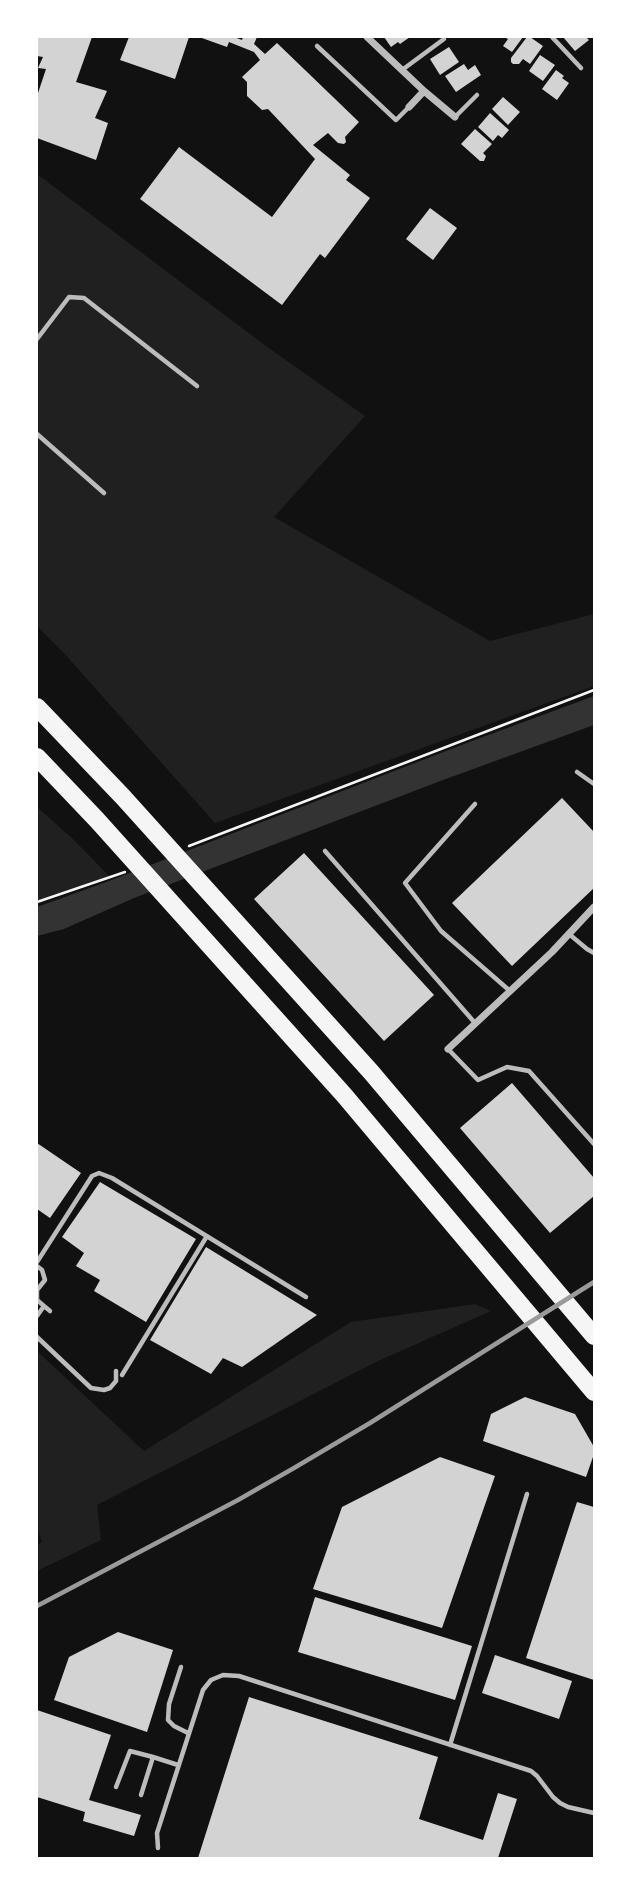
<!DOCTYPE html>
<html>
<head>
<meta charset="utf-8">
<style>
  body { margin:0 }
  #map { position:relative; width:631px; height:1895px; overflow:hidden; background:#111; font-family:"Noto Serif",serif }
  canvas { display:block }
  .frame { position:absolute; inset:0; border:38px solid #fff; pointer-events:none }
</style>
</head>
<body>
<div id="map">
<canvas width="631" height="1895"></canvas>
<div class="frame"></div>
</div>
<script>
const ctx = document.querySelector('canvas').getContext('2d');
ctx.lineJoin = 'round';
function fillPath(path, color) { ctx.fillStyle = color; ctx.fill(path, 'evenodd'); }
const poly = rows => new Path2D(rows.map(r => 'M' + r).join(''));
function strokePath(path, color, width, dash) { ctx.strokeStyle = color; ctx.lineWidth = width; ctx.lineCap = dash ? 'butt' : 'round'; ctx.setLineDash(dash || []); ctx.stroke(path); }
const green = poly([
  [37,174,266,346,365,416,274,517,490,641,594,614,594,686,215,823,63,652,37,626],
  [37,807,73,839,111,878,37,902],
  [475,1304,491,1311,378,1361,97,1505,101,1540,37,1571,37,1545,42,1542,37,1527,37,1351,144,1451,351,1322]
]);
const water = poly([
  [594,696,594,725,443,780,134,898,64,929,37,936,37,907,109,881,472,741]
]);
const building = poly([
  [37,37,92,37,76,82,107,91,95,118,108,123,96,160,37,138,37,96,46,69,38,68,43,57,37,56],
  [129,37,189,37,175,79,120,60],
  [199,37,234,37,242,40,243,37,257,37,254,44,265,54,277,43,359,122,345,137,346,142,344,144,338,143,328,133,313,145,350,175,346,180,370,198,325,258,320,254,282,305,140,199,179,147,272,217,315,159,268,109,262,110,247,96,247,82,242,77,260,60,254,52,229,42,227,47],
  [384,37,410,37,400,44,398,42,391,47],
  [504,37,523,37,512,52,503,46,508,39],
  [527,37,530,37,543,46,530,64,523,59,519,64,513,64,511,62,511,58],
  [563,37,586,37,589,40,575,51],
  [449,47,459,62,440,75,430,59],
  [540,55,555,65,543,81,529,71],
  [464,64,468,70,475,65,481,75,456,92,445,76],
  [556,70,564,76,562,78,569,83,557,100,542,89],
  [503,97,520,112,508,125,492,109],
  [490,113,509,130,502,138,498,135,493,141,478,127],
  [475,129,492,144,483,153,486,156,484,161,480,161,461,144],
  [430,208,457,228,433,260,406,239],
  [562,798,594,832,594,888,512,966,452,903],
  [304,853,434,995,384,1041,254,899],
  [512,1083,594,1178,594,1196,550,1233,460,1128],
  [37,1143,81,1173,50,1218,37,1209],
  [100,1182,196,1239,146,1322,94,1291,100,1280,76,1266,84,1253,62,1237],
  [206,1247,317,1315,242,1367,223,1358,211,1374,150,1340],
  [525,1397,575,1414,594,1447,594,1454,586,1477,483,1441,491,1414],
  [440,1457,495,1476,442,1628,313,1589,342,1507],
  [577,1502,594,1507,594,1680,526,1658],
  [315,1597,472,1646,455,1700,298,1652],
  [118,1632,173,1650,147,1732,54,1700,69,1657],
  [495,1655,572,1681,559,1719,482,1693],
  [249,1697,438,1757,419,1819,483,1840,498,1793,517,1799,498,1858,198,1858],
  [37,1710,111,1735,89,1800,141,1815,134,1836,83,1821,85,1812,37,1797]
]);
const path = poly([
  [189,846,594,690],
  [37,902,125,872]
]);
const service = poly([
  [552,37,581,68],
  [317,46,396,120,409,107],
  [402,70,444,39],
  [455,117,477,95],
  [37,339,69,297,84,298,197,386],
  [37,434,104,493],
  [577,772,594,784],
  [475,804,405,883,441,931,510,991],
  [325,851,475,1023],
  [569,934,587,949,594,953],
  [448,1049,478,1080,507,1067,529,1071,594,1144],
  [37,1262,92,1176,99,1173,112,1178,306,1297],
  [37,1266,42,1270,45,1280,37,1290,37,1300,44,1306],
  [37,1316,44,1306,50,1311],
  [37,1337,91,1388,104,1390,110,1388,116,1381,116,1371],
  [122,1375,207,1236],
  [181,1667,169,1704,168,1720,174,1726,188,1733],
  [450,1745,527,1494],
  [116,1787,130,1751,153,1757],
  [141,1795,153,1757,178,1765],
  [158,1848,157,1833,203,1690,211,1680,223,1675,239,1676,531,1771,537,1776,553,1797,560,1803,568,1807,594,1813]
]);
const minor = poly([
  [367,37,424,91,455,117],
  [409,107,424,91],
  [448,1049,552,952,594,907]
]);
const motorway = poly([
  [37,707,123,797,371,1072,594,1336],
  [37,757,97,820,344,1095,594,1392]
]);
const rail = poly([
  [37,1606,238,1500,294,1468,370,1423,594,1282]
]);
fillPath(green, '#202020');
fillPath(water, '#333');
fillPath(building, '#d3d3d3');
strokePath(path, '#f5f5f5', 2.5);
strokePath(service, '#bcbcbc', 4.5);
strokePath(minor, '#bcbcbc', 7);
strokePath(motorway, '#f5f5f5', 18);
strokePath(rail, '#9a9a9a', 4.5);
</script>
</body>
</html>
